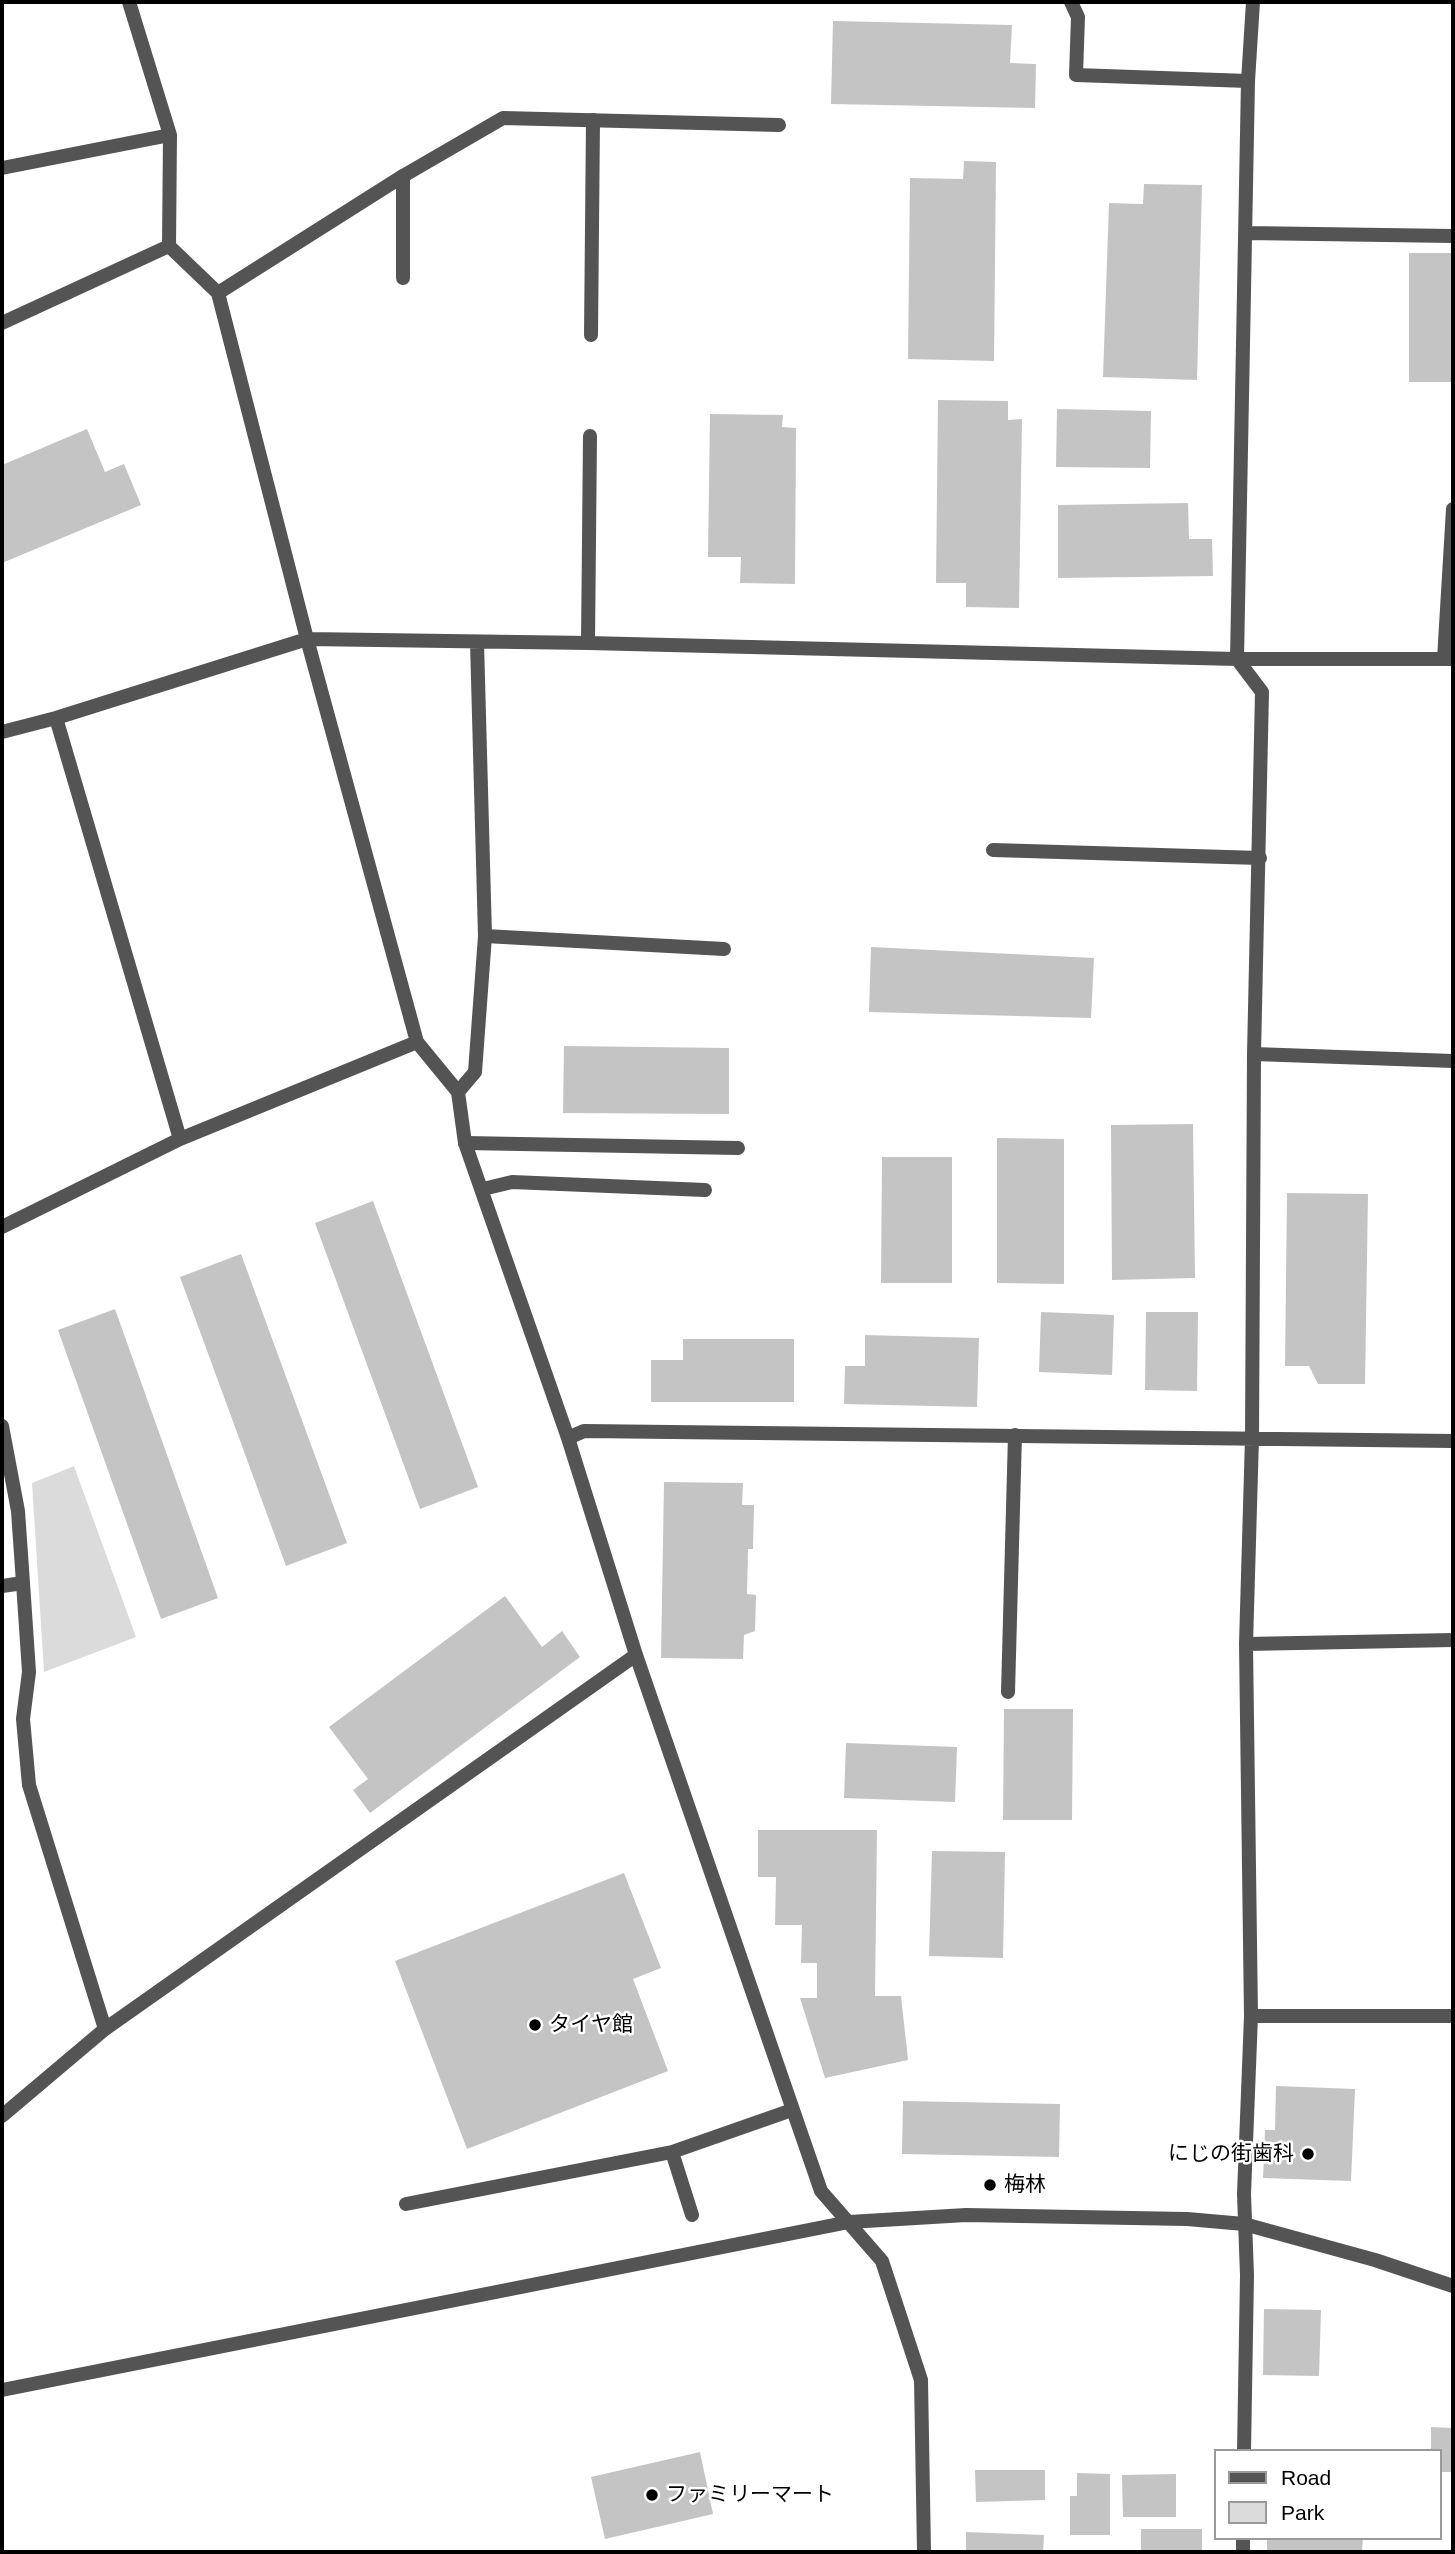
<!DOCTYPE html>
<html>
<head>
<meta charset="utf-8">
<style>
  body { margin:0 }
  #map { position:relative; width:1455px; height:2554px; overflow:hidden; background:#fff; font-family:Arial,sans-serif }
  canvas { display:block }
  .frame { position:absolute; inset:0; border:4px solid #000; pointer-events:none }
  .legend { position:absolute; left:1214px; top:2449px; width:228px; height:91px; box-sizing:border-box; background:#fff; border:2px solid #999; margin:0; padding:9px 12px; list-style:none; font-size:21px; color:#000 }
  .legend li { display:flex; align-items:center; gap:14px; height:35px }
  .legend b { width:35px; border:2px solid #999 }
</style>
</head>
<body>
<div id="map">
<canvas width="1455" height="2554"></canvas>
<div class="frame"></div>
<ul class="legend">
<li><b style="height:9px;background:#545454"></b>Road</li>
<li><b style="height:19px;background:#dbdbdb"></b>Park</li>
</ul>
</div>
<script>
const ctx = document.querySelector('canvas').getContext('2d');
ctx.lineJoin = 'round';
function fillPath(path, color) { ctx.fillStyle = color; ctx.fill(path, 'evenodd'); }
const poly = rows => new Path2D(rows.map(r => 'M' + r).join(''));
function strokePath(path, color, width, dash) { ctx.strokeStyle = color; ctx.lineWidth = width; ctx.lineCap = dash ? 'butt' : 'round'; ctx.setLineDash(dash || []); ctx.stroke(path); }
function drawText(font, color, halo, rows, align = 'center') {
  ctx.font = font + ' Arial,"Noto Sans JP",sans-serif'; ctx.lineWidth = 5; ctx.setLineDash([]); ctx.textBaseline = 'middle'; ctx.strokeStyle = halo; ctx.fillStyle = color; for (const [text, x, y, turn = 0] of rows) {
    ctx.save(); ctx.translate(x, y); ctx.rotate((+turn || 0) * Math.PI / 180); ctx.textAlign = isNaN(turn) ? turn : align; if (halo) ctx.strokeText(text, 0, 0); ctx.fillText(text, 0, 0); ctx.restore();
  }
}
const green = poly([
  [74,1466,136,1637,44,1672,32,1483]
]);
const building = poly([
  [833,21,1012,25,1010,63,1036,64,1035,108,831,104],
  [964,161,996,162,994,361,908,359,910,178,963,179],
  [1144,184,1202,185,1197,380,1103,377,1109,203,1143,204],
  [1409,253,1453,253,1453,382,1409,382],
  [938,400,1008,401,1008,420,1022,419,1019,608,966,607,966,583,936,583],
  [1057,409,1151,411,1150,468,1056,467],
  [710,414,783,415,782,427,796,428,795,584,740,583,741,557,708,557],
  [87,429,105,472,124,464,141,505,2,563,2,465],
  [1188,503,1189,539,1212,539,1213,576,1058,578,1058,505],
  [871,947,1094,958,1091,1018,869,1012],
  [564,1046,729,1048,729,1114,563,1113],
  [1193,1124,1195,1278,1112,1280,1111,1125],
  [997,1138,1064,1139,1064,1284,997,1283],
  [882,1157,952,1157,952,1283,881,1283],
  [1287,1193,1368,1194,1365,1384,1318,1384,1309,1366,1285,1366],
  [373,1201,478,1487,420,1509,315,1223],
  [241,1254,347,1543,286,1566,180,1277],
  [115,1309,218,1598,161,1619,58,1330],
  [1041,1312,1114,1315,1112,1375,1039,1372],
  [1146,1312,1198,1312,1197,1391,1145,1390],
  [865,1335,979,1338,977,1407,844,1404,845,1366,865,1366],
  [683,1339,794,1339,794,1402,651,1402,651,1360,683,1360],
  [664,1482,743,1483,742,1505,754,1505,753,1549,748,1549,747,1594,756,1595,755,1631,744,1635,743,1659,661,1658],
  [505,1596,542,1647,562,1631,580,1657,370,1813,353,1790,368,1779,329,1727],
  [1004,1709,1073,1709,1072,1820,1003,1820],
  [846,1743,957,1747,955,1802,844,1798],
  [758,1830,877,1830,875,1996,901,1996,908,2060,825,2078,800,1998,817,1998,817,1963,801,1963,802,1925,775,1925,776,1877,758,1877],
  [932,1851,1005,1852,1003,1958,929,1956],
  [624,1873,661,1968,633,1979,668,2071,467,2149,395,1961],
  [1276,2086,1355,2089,1351,2181,1263,2178,1265,2130,1275,2130],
  [903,2101,1060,2104,1059,2157,902,2154],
  [1264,2309,1321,2310,1319,2376,1263,2375],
  [1431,2427,1453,2428,1453,2472,1439,2472,1439,2451,1431,2451],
  [700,2452,713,2514,605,2539,591,2477],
  [975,2470,1045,2470,1045,2500,976,2502],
  [1077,2473,1110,2474,1110,2535,1070,2535,1070,2496,1077,2496],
  [1176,2474,1176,2517,1123,2517,1122,2475],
  [1141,2529,1202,2529,1202,2552,1141,2552],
  [966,2532,1044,2535,1043,2552,966,2552],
  [1267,2538,1363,2538,1362,2552,1267,2552]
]);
const service = poly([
  [1071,2,1078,17,1076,75,1248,81],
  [403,278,403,176],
  [591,335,593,120],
  [588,643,590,436],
  [993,850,1260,858],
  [485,936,724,949],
  [1254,1054,1453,1061],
  [465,1143,738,1148],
  [1008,1692,1015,1435],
  [672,2152,792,2110],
  [406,2204,672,2152,692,2215]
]);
const minor = poly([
  [129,2,170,135,169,246,218,293,307,639,417,1042,458,1092,465,1143,568,1438,636,1655,821,2191,882,2261,921,2380,924,2552],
  [2,168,170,135],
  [1247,233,1453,236],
  [218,293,403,176,503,118,779,125],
  [2,323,169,246],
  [1444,659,1453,509],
  [56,718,180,1139],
  [2,732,56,718,307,639,588,643,1237,659,1453,659],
  [458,1092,475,1072,485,936,477,642],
  [483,1189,512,1182,705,1190],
  [2,1227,180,1139,417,1042],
  [2,1426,18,1511,23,1583,29,1672,23,1719,29,1785,105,2029],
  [568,1438,584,1431,1453,1441],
  [2,1586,23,1583],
  [1246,1644,1453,1640],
  [1251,2016,1453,2016],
  [2,2116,105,2029,636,1655],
  [1244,2451,1247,2275,1244,2194,1251,2016,1246,1644,1252,1438,1254,1054,1262,692,1237,659,1248,81,1253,2],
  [1243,2552,1243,2538]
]);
const tertiary = poly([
  [2,2390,849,2222,966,2215,1187,2219,1244,2224,1375,2260,1453,2286]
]);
const markers = [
  [535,2025,7,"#000"],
  [1308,2154,7,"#000"],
  [990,2185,7,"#000"],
  [652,2495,7,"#000"]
];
const poiNames = [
  ["タイヤ館",549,2025],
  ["にじの街歯科",1294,2154,"right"],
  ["梅林",1004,2185],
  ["ファミリーマート",666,2495]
];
fillPath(green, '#dbdbdb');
fillPath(building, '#c4c4c4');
strokePath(service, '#545454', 14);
strokePath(minor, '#545454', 14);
strokePath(tertiary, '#545454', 14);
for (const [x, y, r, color] of markers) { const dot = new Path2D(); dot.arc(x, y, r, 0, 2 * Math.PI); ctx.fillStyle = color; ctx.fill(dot); strokePath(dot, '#fff', 2.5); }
drawText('21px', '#000', '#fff', poiNames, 'left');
</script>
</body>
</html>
